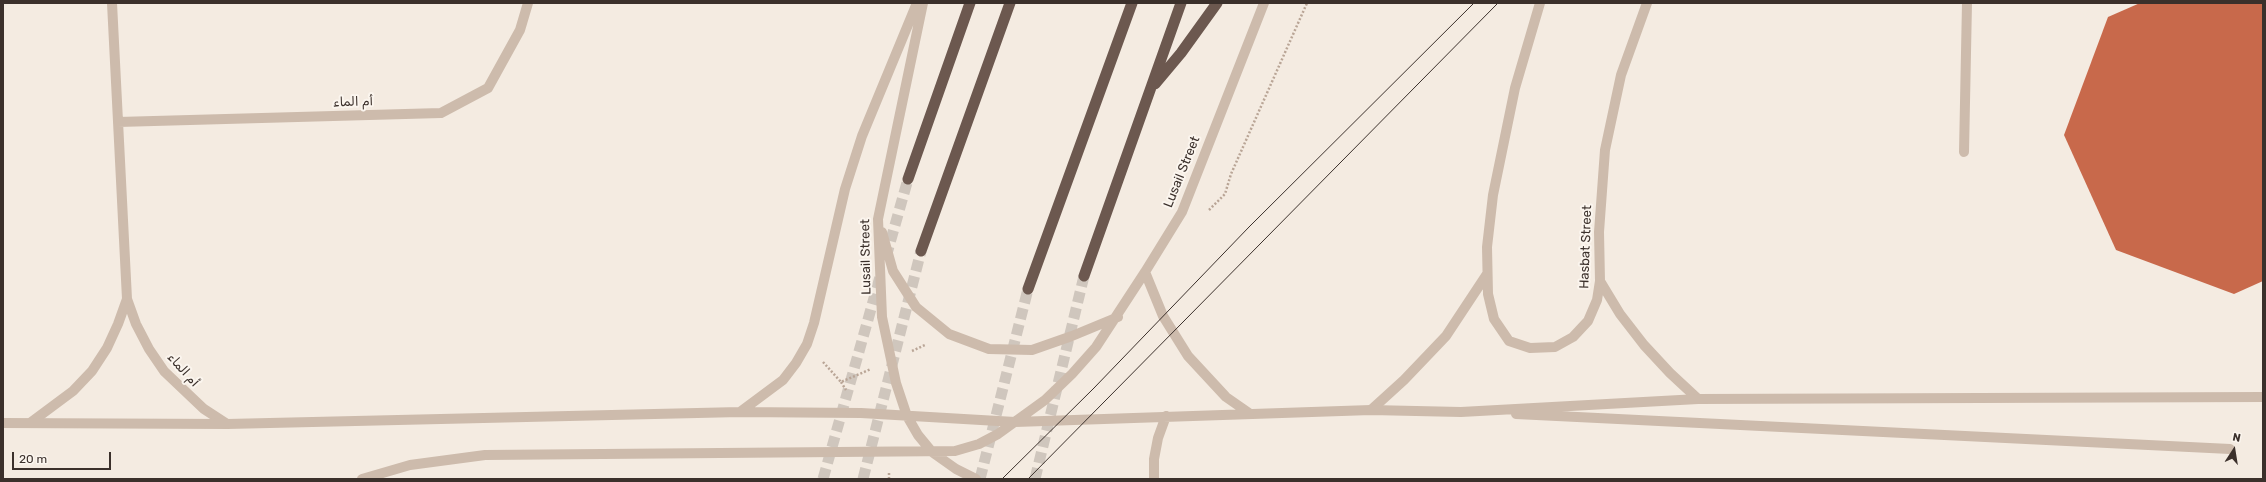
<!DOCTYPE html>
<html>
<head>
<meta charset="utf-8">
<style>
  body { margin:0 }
  #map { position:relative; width:2266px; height:482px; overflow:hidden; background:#f4ebe1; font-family:Rubik,sans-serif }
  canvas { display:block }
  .frame { position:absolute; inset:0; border:4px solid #3b302b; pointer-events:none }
  .north { position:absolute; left:2214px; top:430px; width:40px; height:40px; -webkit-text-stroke:3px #fbf5ee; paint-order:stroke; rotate:12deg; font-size:11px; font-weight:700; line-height:16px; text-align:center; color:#3b302b }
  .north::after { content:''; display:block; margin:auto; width:14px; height:18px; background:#3b302b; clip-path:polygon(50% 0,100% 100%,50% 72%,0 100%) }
  .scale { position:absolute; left:12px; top:452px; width:99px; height:18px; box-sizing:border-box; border:2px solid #3b302b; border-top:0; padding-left:5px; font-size:12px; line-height:14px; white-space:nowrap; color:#3b302b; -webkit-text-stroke:3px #fbf5ee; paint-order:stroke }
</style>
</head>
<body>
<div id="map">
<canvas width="2266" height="482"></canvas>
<div class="frame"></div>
<div class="north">N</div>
<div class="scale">20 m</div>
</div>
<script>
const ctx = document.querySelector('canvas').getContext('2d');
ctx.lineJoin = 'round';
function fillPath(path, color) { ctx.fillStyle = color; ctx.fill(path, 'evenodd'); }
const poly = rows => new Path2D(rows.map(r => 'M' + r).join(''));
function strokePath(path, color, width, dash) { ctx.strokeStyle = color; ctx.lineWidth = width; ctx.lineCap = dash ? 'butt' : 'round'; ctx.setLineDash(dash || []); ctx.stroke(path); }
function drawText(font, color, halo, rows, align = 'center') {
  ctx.font = font + ' Rubik,Vazirmatn,sans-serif'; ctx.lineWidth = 4; ctx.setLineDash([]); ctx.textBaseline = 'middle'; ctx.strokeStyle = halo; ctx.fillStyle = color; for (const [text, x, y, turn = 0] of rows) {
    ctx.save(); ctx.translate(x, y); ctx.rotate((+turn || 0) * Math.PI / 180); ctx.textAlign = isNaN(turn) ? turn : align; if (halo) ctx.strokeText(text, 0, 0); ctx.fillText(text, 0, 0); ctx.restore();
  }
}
const building = poly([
  [2140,3,2263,3,2263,281,2234,294,2116,250,2064,135,2108,17]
]);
const trunkTunnel = poly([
  [886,257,908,179],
  [823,479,880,277],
  [863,479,921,251],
  [980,479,1028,289],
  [1035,479,1084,276]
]);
const path = poly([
  [1209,210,1225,194,1231,174,1307,3],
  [912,351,925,345],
  [823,362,841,382,871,369],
  [841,382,846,390],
  [889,473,889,479]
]);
const service = poly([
  [1964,152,1967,3]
]);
const minor = poly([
  [112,3,127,299,136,324,149,349,164,371,204,409,227,424],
  [1540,3,1515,88,1493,195,1487,247,1488,294,1494,319,1509,341,1530,348,1555,347,1573,337,1588,321,1597,300,1600,281,1599,232,1605,150,1621,75,1647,3],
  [118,122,441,113,488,88,520,30,528,3],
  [1600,281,1620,314,1644,345,1670,373,1698,399],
  [1371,410,1404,380,1446,336,1487,274],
  [30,423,73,391,92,371,107,348,118,324,127,299]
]);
const tertiary = poly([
  [923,3,878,219,882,317,896,383,907,416,918,435,932,452,956,469,976,479],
  [882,232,893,271,916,307,949,334,989,349,1032,350,1072,336,1118,317],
  [1145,272,1163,316,1188,356,1226,397,1249,413],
  [740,412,783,380,796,363,807,344,814,323,845,189,862,136,917,3],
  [1516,414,2230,449],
  [3,423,227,424,740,412,861,413,1015,422,1371,410,1461,412,1698,399,2263,397],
  [362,479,410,465,485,455,955,451,979,444,998,434,1045,400,1072,374,1096,347,1145,272,1182,212,1264,3],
  [1154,479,1154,459,1158,438,1166,416]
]);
const trunk = poly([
  [1155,84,1181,53,1217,3],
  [908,179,970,3],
  [921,251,1010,3],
  [1084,276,1181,3],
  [1028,289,1132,3]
]);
const tram = poly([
  [1002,479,1094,388,1249,227,1474,3],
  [1028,479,1498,3]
]);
const streetNames = [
  ["أم الماء",353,102,-2],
  ["Lusail Street",1182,172,-68],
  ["Hasbat Street",1586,247,-88],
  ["Lusail Street",866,257,-91],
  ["أم الماء",183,370,48]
];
fillPath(building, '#c8694b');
strokePath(trunkTunnel, '#cfc6bd', 11, [11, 5.5]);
strokePath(path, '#b9a596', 2.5, [2, 2]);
strokePath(service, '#cdbbac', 10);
strokePath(minor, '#cdbbac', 10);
strokePath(tertiary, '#cdbbac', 10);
strokePath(trunk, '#6c584f', 11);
strokePath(tram, '#3b302b', 1);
drawText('13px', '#3b302b', '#fbf5ee', streetNames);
</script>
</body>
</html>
